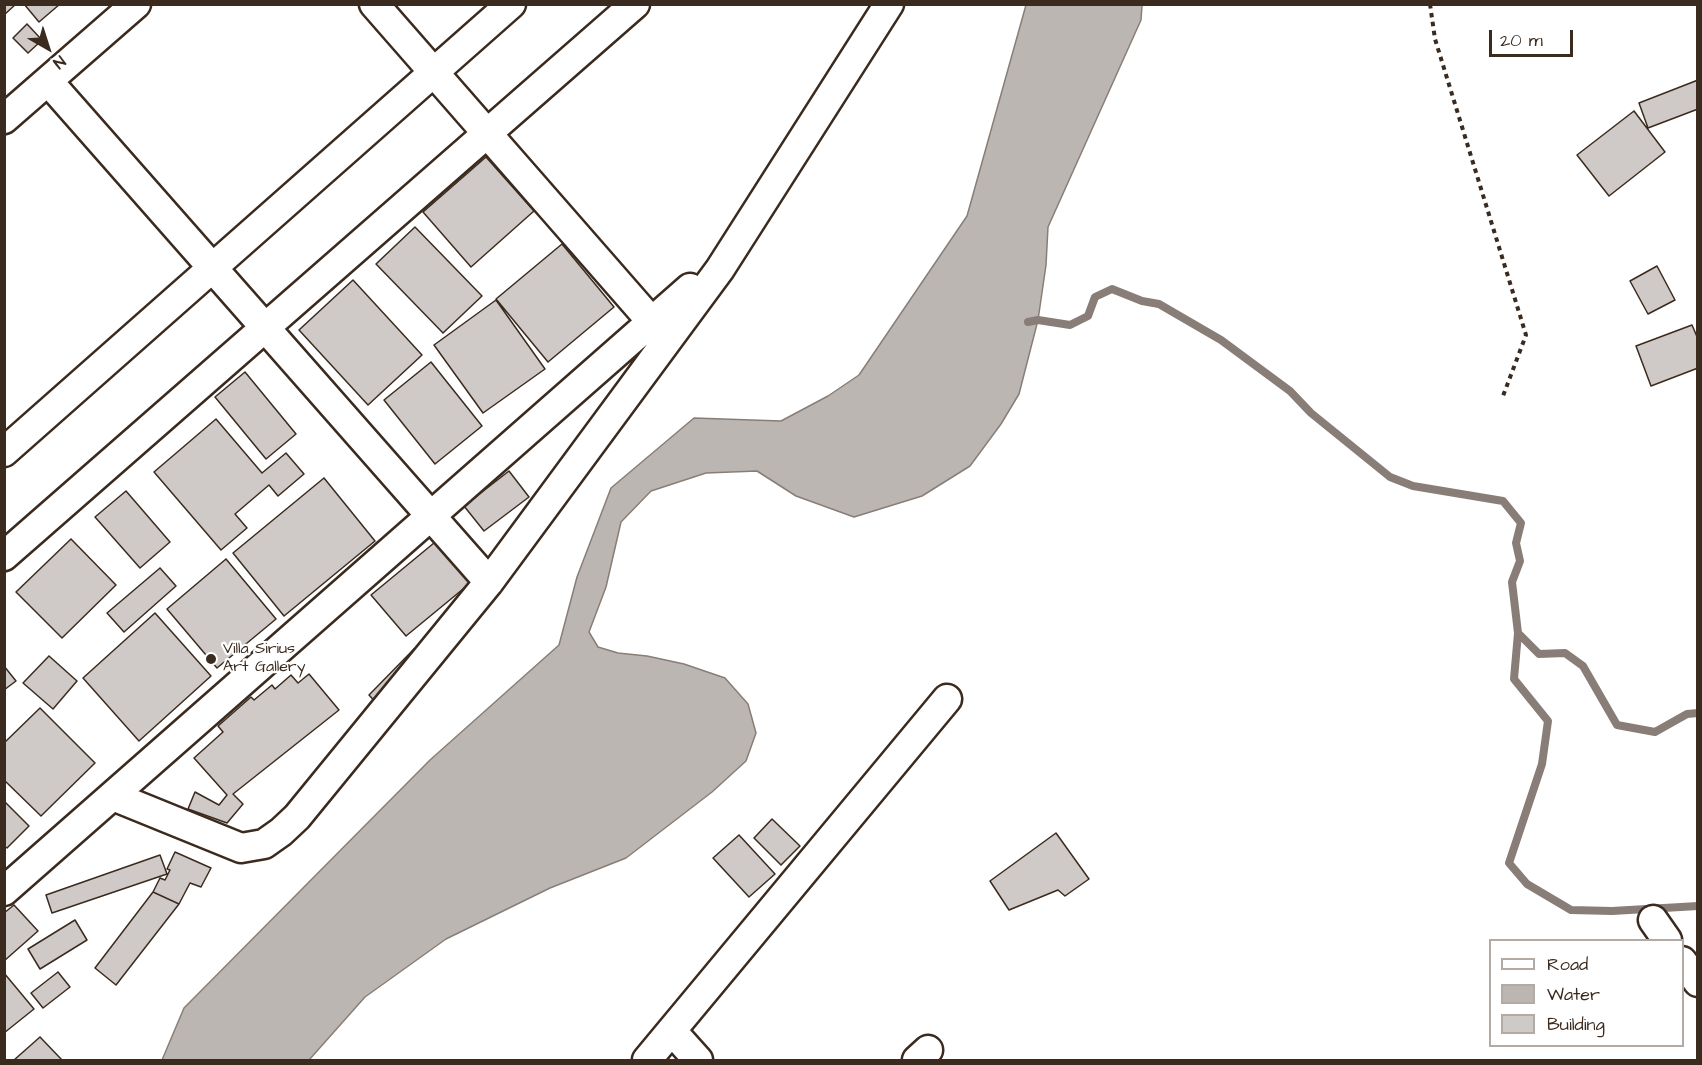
<!DOCTYPE html>
<html>
<head>
<meta charset="utf-8">
<style>
  body { margin:0 }
  #map { position:relative; width:1702px; height:1065px; overflow:hidden; background:#fff; font-family:"Architects Daughter",sans-serif }
  canvas { display:block }
  .frame { position:absolute; inset:0; border:6px solid #3b2a1e; pointer-events:none }
  .legend { position:absolute; left:1489px; top:939px; width:195px; height:108px; box-sizing:border-box; background:#fff; border:2px solid #b1aaa5; margin:0; padding:8px 10px; list-style:none; font-size:18px; color:#3b2a1e }
  .legend li { display:flex; align-items:center; gap:12px; height:30px }
  .legend b { width:30px; border:2px solid #b1aaa5 }
  .north { position:absolute; left:18px; top:18px; width:60px; height:60px; -webkit-text-stroke:4px #fff; paint-order:stroke; rotate:141deg; font-size:16px; font-weight:700; line-height:24px; text-align:center; color:#3b2a1e }
  .north::after { content:''; display:block; margin:auto; width:21px; height:27px; background:#3b2a1e; clip-path:polygon(50% 0,100% 100%,50% 72%,0 100%) }
  .scale { position:absolute; left:1489px; top:30px; width:84px; height:27px; box-sizing:border-box; border:3px solid #3b2a1e; border-top:0; padding-left:8px; font-size:18px; line-height:21px; white-space:nowrap; color:#3b2a1e; -webkit-text-stroke:4px #fff; paint-order:stroke }
</style>
</head>
<body>
<div id="map">
<canvas width="1702" height="1065"></canvas>
<div class="frame"></div>
<ul class="legend">
<li><b style="height:8px;background:#fff"></b>Road</li>
<li><b style="height:16px;background:#bcb6b3"></b>Water</li>
<li><b style="height:16px;background:#cfcac7"></b>Building</li>
</ul>
<div class="north">N</div>
<div class="scale">20 m</div>
</div>
<script>
const ctx = document.querySelector('canvas').getContext('2d');
ctx.lineJoin = 'round';
function fillPath(path, color) { ctx.fillStyle = color; ctx.fill(path, 'evenodd'); }
const poly = rows => new Path2D(rows.map(r => 'M' + r).join(''));
function strokePath(path, color, width, dash) { ctx.strokeStyle = color; ctx.lineWidth = width; ctx.lineCap = dash ? 'butt' : 'round'; ctx.setLineDash(dash || []); ctx.stroke(path); }
function drawText(font, color, halo, rows, align = 'center') {
  ctx.font = font + ' "Architects Daughter",sans-serif'; ctx.lineWidth = 4.5; ctx.setLineDash([]); ctx.textBaseline = 'middle'; ctx.strokeStyle = halo; ctx.fillStyle = color; for (const [text, x, y, turn = 0] of rows) {
    ctx.save(); ctx.translate(x, y); ctx.rotate((+turn || 0) * Math.PI / 180); ctx.textAlign = isNaN(turn) ? turn : align; if (halo) ctx.strokeText(text, 0, 0); ctx.fillText(text, 0, 0); ctx.restore();
  }
}
const water = poly([
  [1026,5,1142,5,1141,20,1048,227,1046,265,1038,320,1019,394,1001,424,970,466,922,496,854,517,796,496,757,471,706,473,651,491,621,522,606,587,589,632,598,647,618,653,647,656,684,664,725,678,748,704,756,733,746,761,712,792,626,858,550,888,446,939,365,997,309,1060,162,1060,184,1008,430,760,559,645,577,577,611,488,694,418,781,421,828,396,859,375,967,216,1026,5]
]);
const stream = poly([
  [1028,322,1038,320,1070,325,1088,316,1095,297,1112,289,1142,301,1159,304,1221,340,1290,391,1311,413,1390,477,1413,486,1503,501,1521,523,1516,543,1520,561,1512,582,1518,633,1539,654,1565,653,1583,666,1617,725,1655,732,1687,714,1698,713],
  [1518,633,1514,679,1548,721,1542,764,1509,863,1527,884,1571,910,1612,911,1698,906]
]);
const building = poly([
  [4,4,16,4,4,15,4,4],
  [24,4,60,4,39,22,24,4],
  [27,24,42,40,28,53,13,38,27,24],
  [1698,80,1698,109,1648,128,1639,103,1698,80],
  [1634,111,1665,152,1609,196,1577,155,1634,111],
  [486,157,534,211,471,267,423,212,486,157],
  [415,227,482,296,443,333,376,264,415,227],
  [562,244,614,307,548,362,496,299,562,244],
  [1657,266,1675,300,1648,314,1630,281,1657,266],
  [353,280,422,355,368,405,299,330,353,280],
  [496,300,545,369,483,413,434,345,496,300],
  [1692,325,1698,339,1698,368,1651,386,1636,346,1692,325],
  [431,362,482,426,435,464,384,400,431,362],
  [245,372,296,434,266,459,215,397,245,372],
  [216,419,262,473,286,453,304,474,278,496,269,485,235,514,247,528,221,550,154,472,216,419],
  [509,471,529,497,484,531,464,506,509,471],
  [324,478,375,541,284,616,233,553,324,478],
  [126,491,170,542,140,568,95,517,126,491],
  [440,538,474,580,406,636,371,595,440,538],
  [71,539,116,585,62,638,16,592,71,539],
  [226,559,276,619,217,668,167,609,226,559],
  [160,568,176,586,124,632,107,613,160,568],
  [155,613,211,676,139,741,83,678,155,613],
  [414,649,424,658,378,705,369,695,414,649],
  [49,656,77,681,53,709,23,683,49,656],
  [4,666,16,681,4,690,4,666],
  [309,674,339,710,233,794,243,804,227,823,188,809,195,792,219,805,227,795,194,758,223,732,218,726,251,697,254,700,272,685,275,689,291,675,298,683,309,674],
  [40,708,95,763,41,816,4,780,4,743,40,708],
  [4,801,29,826,7,848,4,846,4,801],
  [772,819,800,846,781,865,754,838,772,819],
  [1056,833,1089,879,1065,896,1058,890,1009,910,990,881,1056,833],
  [739,835,775,874,749,897,713,858,739,835],
  [175,852,211,868,201,887,190,883,179,904,153,892,160,878,165,880,170,870,167,869,175,852],
  [160,855,167,874,52,913,46,895,160,855],
  [153,892,179,904,116,985,95,968,153,892],
  [14,905,38,931,4,961,4,913,14,905],
  [75,920,87,940,40,969,28,949,75,920],
  [58,972,70,987,43,1008,31,993,58,972],
  [4,973,34,1009,4,1033,4,973],
  [40,1037,62,1060,14,1060,40,1037]
]);
const path = poly([
  [1430,4,1435,39,1526,335,1503,396]
]);
const minor = poly([
  [374,4,652,322],
  [48,81,489,582],
  [4,119,136,4],
  [4,452,511,4],
  [4,556,635,4],
  [113,796,241,848,264,844,281,832,297,817,489,582,720,269,889,4],
  [4,891,690,288],
  [1653,920,1667,940],
  [1682,961,1698,982],
  [672,1031,698,1060],
  [647,1060,947,699],
  [917,1060,928,1050]
]);
const markers = [
  [211,659,6,"#3b2a1e"]
];
const poiNames = [
  ["Villa Sirius",223,650],
  ["Art Gallery",223,668]
];
fillPath(water, '#bcb6b3');
strokePath(water, '#887e77', 1.5);
strokePath(stream, '#887e77', 8);
fillPath(building, '#cfcac7');
strokePath(building, '#3b2a1e', 1.5);
strokePath(minor, '#3b2a1e', 33);
strokePath(path, '#3b2a1e', 4, [4.5, 4.5]);
strokePath(minor, '#fff', 28);
for (const [x, y, r, color] of markers) { const dot = new Path2D(); dot.arc(x, y, r, 0, 2 * Math.PI); ctx.fillStyle = color; ctx.fill(dot); strokePath(dot, '#fff', 2); }
drawText('16px', '#3b2a1e', '#fff', poiNames, 'left');
</script>
</body>
</html>
